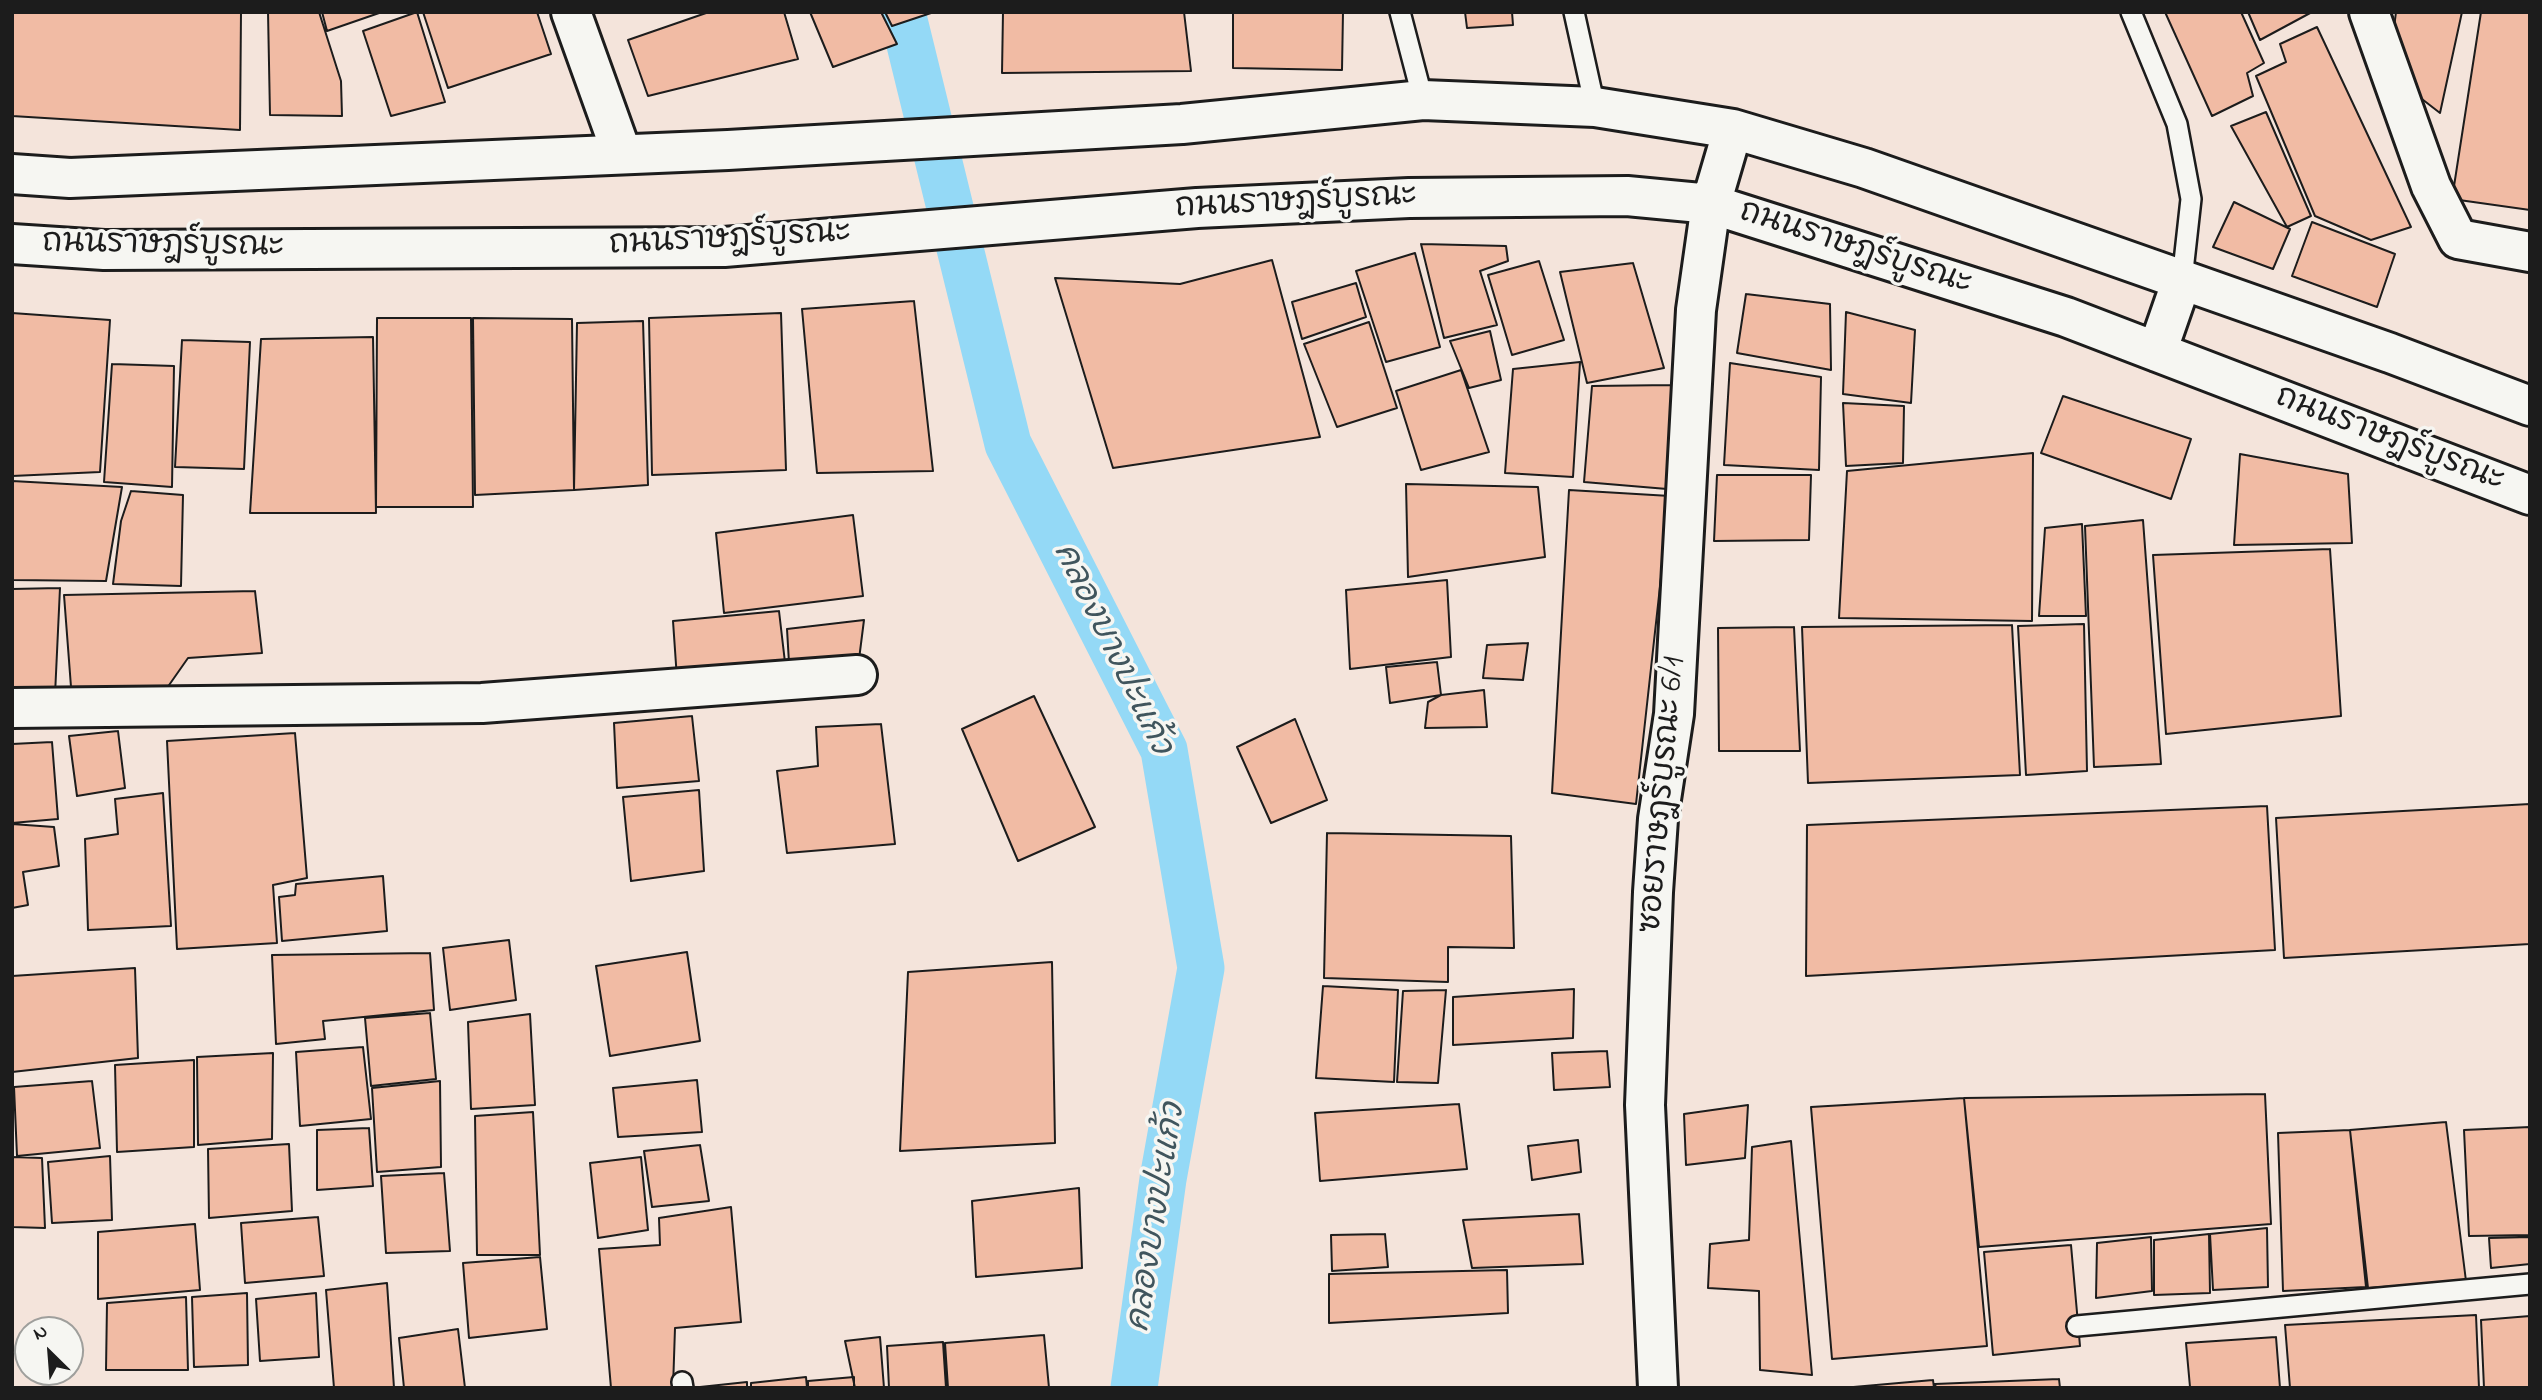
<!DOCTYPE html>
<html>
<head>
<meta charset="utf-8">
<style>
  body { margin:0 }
  #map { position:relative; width:2542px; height:1400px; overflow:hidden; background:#f4e4db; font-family:"Indie Flower",sans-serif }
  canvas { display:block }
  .frame { position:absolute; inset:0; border:14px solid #1c1c1c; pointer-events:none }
  .north { position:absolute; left:14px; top:1316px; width:70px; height:70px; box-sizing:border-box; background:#f6f6f2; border:2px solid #9f9f9c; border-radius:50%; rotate:335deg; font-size:19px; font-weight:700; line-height:28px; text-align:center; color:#1c1c1c }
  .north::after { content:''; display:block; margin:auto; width:24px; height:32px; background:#1c1c1c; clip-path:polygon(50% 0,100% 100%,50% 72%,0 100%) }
</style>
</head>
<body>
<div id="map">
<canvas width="2542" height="1400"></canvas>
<div class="frame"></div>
<div class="north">N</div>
</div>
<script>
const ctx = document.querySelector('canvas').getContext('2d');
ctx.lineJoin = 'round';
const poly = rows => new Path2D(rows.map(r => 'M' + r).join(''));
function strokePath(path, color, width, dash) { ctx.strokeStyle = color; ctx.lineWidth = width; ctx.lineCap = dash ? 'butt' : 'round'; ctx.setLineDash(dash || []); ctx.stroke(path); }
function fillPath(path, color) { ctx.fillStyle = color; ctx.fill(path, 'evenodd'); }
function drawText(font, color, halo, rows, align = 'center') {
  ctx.font = font + ' "Indie Flower","Playpen Sans Thai",sans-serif'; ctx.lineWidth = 7; ctx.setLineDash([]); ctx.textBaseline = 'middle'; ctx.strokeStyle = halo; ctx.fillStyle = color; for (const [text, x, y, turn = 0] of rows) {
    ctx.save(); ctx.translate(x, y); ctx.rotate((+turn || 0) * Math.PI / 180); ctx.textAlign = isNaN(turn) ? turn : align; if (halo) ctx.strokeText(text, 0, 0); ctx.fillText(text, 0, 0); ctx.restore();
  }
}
const canal = poly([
  [902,12,1008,444,1164,750,1201,968,1163,1179,1134,1388]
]);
const building = poly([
  [12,12,241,12,240,130,12,116,12,12],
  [268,12,319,12,341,81,342,116,270,115,268,12],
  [322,12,382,12,327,31,322,12],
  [417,12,445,102,391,116,363,31,417,12],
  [423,12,537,12,551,54,448,88,423,12],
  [709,12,784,12,798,59,648,96,628,40,709,12],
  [810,12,881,12,897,44,833,67,810,12],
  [885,12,934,12,892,26,885,12],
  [1003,12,1184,12,1191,71,1002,73,1003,12],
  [1233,12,1343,12,1342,70,1233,68,1233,12],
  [1465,12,1512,12,1513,25,1467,28,1465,12],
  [2165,12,2241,12,2264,63,2247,73,2253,96,2212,116,2165,12],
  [2248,12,2312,12,2260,40,2248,12],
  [2396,12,2462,12,2440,113,2409,89,2393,36,2396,12],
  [2481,12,2530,12,2530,210,2452,199,2481,12],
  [2317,27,2411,227,2371,240,2315,216,2256,76,2286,62,2280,44,2317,27],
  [2266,112,2311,216,2287,227,2231,126,2266,112],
  [2234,202,2290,229,2273,269,2213,247,2234,202],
  [2312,222,2395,254,2377,307,2292,276,2312,222],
  [1421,244,1506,246,1508,261,1480,271,1497,325,1444,338,1421,244],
  [1415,253,1440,347,1386,362,1356,271,1415,253],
  [1272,260,1320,437,1113,468,1055,278,1180,284,1272,260],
  [1539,261,1564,340,1512,355,1488,275,1539,261],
  [1633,263,1664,368,1587,383,1560,272,1633,263],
  [1356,283,1366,317,1302,339,1292,302,1356,283],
  [1746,294,1830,304,1831,370,1737,353,1746,294],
  [914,301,933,471,817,473,802,309,914,301],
  [1846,312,1915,330,1911,403,1843,394,1846,312],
  [12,313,110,320,100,472,12,476,12,313],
  [781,313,786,470,652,475,649,318,781,313],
  [377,318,471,318,473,507,376,507,377,318],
  [473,318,572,319,574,490,475,495,473,318],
  [643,321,648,485,574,490,577,323,643,321],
  [1369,322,1397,408,1337,427,1304,344,1369,322],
  [1490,331,1501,380,1469,388,1450,341,1490,331],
  [373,337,376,513,250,513,261,339,373,337],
  [182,340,250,342,244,469,175,467,182,340],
  [1580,362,1573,477,1505,473,1513,369,1580,362],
  [1730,363,1821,377,1819,470,1724,465,1730,363],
  [112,364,174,366,172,487,104,482,112,364],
  [1461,370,1489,452,1421,470,1396,391,1461,370],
  [1673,385,1667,489,1584,482,1592,386,1673,385],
  [2063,396,2191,439,2171,499,2041,453,2063,396],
  [1843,403,1904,406,1903,463,1846,466,1843,403],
  [2033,453,2032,621,1839,618,1847,471,2033,453],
  [2240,454,2348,474,2352,543,2234,545,2240,454],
  [1717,475,1811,475,1809,540,1714,541,1717,475],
  [12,481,122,487,106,581,12,580,12,481],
  [1406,484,1538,487,1545,557,1408,577,1406,484],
  [1569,490,1670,496,1636,804,1552,793,1569,490],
  [131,491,183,495,181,586,113,584,121,521,131,491],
  [853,515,863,596,724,613,716,533,853,515],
  [2143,520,2161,764,2094,767,2085,526,2143,520],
  [2082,524,2086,616,2039,616,2045,528,2082,524],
  [2330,549,2341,716,2166,734,2153,555,2330,549],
  [1447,580,1451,657,1350,669,1346,590,1447,580],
  [60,588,55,695,12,697,12,589,60,588],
  [255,591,262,653,188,658,160,698,72,700,64,595,255,591],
  [779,611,786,671,677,679,673,621,779,611],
  [864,620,857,675,790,680,787,629,864,620],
  [2084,624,2087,771,2026,775,2018,626,2084,624],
  [2012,625,2020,775,1808,783,1802,627,2012,625],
  [1794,627,1800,751,1719,751,1718,628,1794,627],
  [1528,643,1523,680,1483,678,1487,645,1528,643],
  [1437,662,1441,695,1390,703,1386,667,1437,662],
  [1484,690,1487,727,1425,728,1428,702,1441,695,1484,690],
  [1034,696,1095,827,1018,861,962,729,1034,696],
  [692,716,699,781,617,788,614,723,692,716],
  [1295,719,1327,800,1271,823,1237,747,1295,719],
  [881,724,895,844,787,853,777,771,818,766,816,727,881,724],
  [118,731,125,788,77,796,69,736,118,731],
  [295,733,307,878,273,885,277,943,177,949,167,741,295,733],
  [52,742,58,819,12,823,12,744,52,742],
  [699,790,704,871,631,881,623,797,699,790],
  [163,793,171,926,88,930,85,839,118,834,115,799,163,793],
  [2530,804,2530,944,2284,958,2276,818,2530,804],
  [2267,806,2275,950,1806,976,1807,825,2267,806],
  [12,824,54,827,59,866,23,872,28,905,12,908,12,824],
  [1327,833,1511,836,1514,948,1448,947,1448,982,1324,978,1327,833],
  [383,876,387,931,282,941,279,897,295,895,296,884,383,876],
  [509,940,516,1000,450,1010,443,948,509,940],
  [687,952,700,1041,610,1056,596,966,687,952],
  [430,953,434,1010,323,1021,325,1039,276,1044,272,955,430,953],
  [1052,962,1055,1143,900,1151,908,972,1052,962],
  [135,968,138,1058,12,1072,12,976,135,968],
  [1323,986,1398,990,1394,1082,1316,1078,1323,986],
  [1574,989,1573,1038,1453,1045,1453,997,1574,989],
  [1446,990,1438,1083,1397,1082,1403,991,1446,990],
  [430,1013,436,1079,371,1086,365,1018,430,1013],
  [530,1014,535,1105,471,1109,468,1022,530,1014],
  [363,1047,371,1119,300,1126,296,1052,363,1047],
  [1607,1051,1610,1087,1554,1090,1552,1053,1607,1051],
  [273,1053,272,1139,198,1145,197,1057,273,1053],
  [194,1060,194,1147,117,1152,115,1065,194,1060],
  [697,1080,702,1132,618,1137,613,1088,697,1080],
  [92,1081,100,1148,17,1156,14,1087,92,1081],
  [440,1081,441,1167,377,1172,372,1088,440,1081],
  [2265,1094,2271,1224,1979,1247,1964,1098,2265,1094],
  [1964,1098,1987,1346,1832,1359,1811,1107,1964,1098],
  [1459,1104,1467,1169,1320,1181,1315,1113,1459,1104],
  [1748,1105,1745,1158,1686,1165,1684,1114,1748,1105],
  [533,1112,540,1255,477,1255,475,1116,533,1112],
  [2446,1122,2466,1281,2368,1288,2350,1130,2446,1122],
  [2530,1127,2530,1235,2469,1236,2464,1130,2530,1127],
  [369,1128,373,1186,317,1190,317,1130,369,1128],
  [2350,1130,2366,1287,2283,1291,2278,1133,2350,1130],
  [1578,1140,1581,1172,1532,1180,1528,1146,1578,1140],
  [1791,1141,1812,1375,1760,1370,1759,1291,1708,1288,1710,1244,1749,1240,1752,1147,1791,1141],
  [289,1144,292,1211,209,1218,208,1149,289,1144],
  [700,1145,709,1201,652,1207,644,1151,700,1145],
  [110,1156,112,1220,52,1223,48,1162,110,1156],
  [12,1157,42,1158,45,1228,12,1227,12,1157],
  [641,1157,648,1230,598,1238,590,1163,641,1157],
  [444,1173,450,1251,386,1253,381,1176,444,1173],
  [1079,1188,1082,1268,976,1277,972,1201,1079,1188],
  [731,1207,741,1322,675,1328,673,1388,611,1388,599,1249,660,1245,659,1218,731,1207],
  [1579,1214,1583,1264,1472,1268,1463,1220,1579,1214],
  [318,1217,324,1276,245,1283,241,1223,318,1217],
  [195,1224,200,1290,98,1299,98,1232,195,1224],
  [2267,1228,2268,1287,2213,1290,2210,1234,2267,1228],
  [1385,1234,1388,1267,1332,1271,1331,1235,1385,1234],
  [2209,1234,2210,1293,2154,1295,2154,1240,2209,1234],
  [2151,1237,2152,1291,2096,1298,2097,1243,2151,1237],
  [2530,1237,2530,1264,2491,1268,2489,1238,2530,1237],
  [2071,1245,2080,1346,1993,1355,1984,1252,2071,1245],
  [540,1257,547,1329,469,1338,463,1263,540,1257],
  [1507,1270,1508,1313,1329,1323,1329,1274,1507,1270],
  [387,1283,394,1388,334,1388,326,1290,387,1283],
  [247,1293,248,1365,194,1367,192,1297,247,1293],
  [316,1293,319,1357,260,1361,256,1299,316,1293],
  [186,1297,188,1370,106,1370,107,1303,186,1297],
  [2476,1315,2479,1388,2290,1388,2285,1325,2476,1315],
  [2530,1316,2530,1388,2484,1388,2481,1320,2530,1316],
  [458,1329,465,1388,404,1388,399,1338,458,1329],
  [1044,1335,1049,1388,948,1388,945,1343,1044,1335],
  [880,1337,884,1388,855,1388,845,1341,880,1337],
  [2276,1337,2280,1388,2187,1388,2190,1387,2186,1343,2276,1337],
  [943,1342,946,1388,889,1388,887,1346,943,1342],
  [806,1377,807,1388,751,1388,751,1383,806,1377],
  [854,1377,854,1388,808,1388,808,1381,854,1377],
  [2059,1379,2060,1388,1936,1388,1935,1384,2059,1379],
  [1933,1380,1934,1388,1842,1388,1933,1380],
  [747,1382,747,1388,700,1388,700,1387,747,1382]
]);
const service = poly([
  [1400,12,1423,100],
  [1574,12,1595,107],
  [2131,12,2177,124,2191,199,2182,280],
  [2077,1326,2530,1284],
  [682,1382,683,1388]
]);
const minor = poly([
  [571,12,622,154],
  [2369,12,2431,186,2458,239,2530,252],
  [12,708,482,703,857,675]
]);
const tertiary = poly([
  [1658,1388,1645,1105,1653,892,1658,819,1674,714,1696,310,1711,204]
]);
const secondary = poly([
  [12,174,70,178,728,150,1182,124,1423,100,1595,107,1733,129,1864,168,2390,353,2530,406],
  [1711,204,1733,129],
  [12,244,104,250,724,247,1197,208,1409,198,1627,196,1711,204,2066,317,2530,495],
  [2157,352,2182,280]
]);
const streetNames = [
  ["ถนนราษฎร์บูรณะ",1296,204,-3],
  ["ถนนราษฎร์บูรณะ",730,241,-3],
  ["ถนนราษฎร์บูรณะ",163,247,1],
  ["ถนนราษฎร์บูรณะ",1855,250,18],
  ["ถนนราษฎร์บูรณะ",2389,441,21],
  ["ซอยราษฎร์บูรณะ 6/1",1665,795,-85]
];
const waterNames = [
  ["คลองบางปะแก้ว",1110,650,64],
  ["คลองบางปะแก้ว",1159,1218,-81]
];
strokePath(canal, '#94d9f6', 47);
fillPath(building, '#f1bba4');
strokePath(building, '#1c1c1c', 2);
strokePath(service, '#1c1c1c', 24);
strokePath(minor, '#1c1c1c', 44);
strokePath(tertiary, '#1c1c1c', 44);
strokePath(secondary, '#1c1c1c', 44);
strokePath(service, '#f6f6f2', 19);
strokePath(minor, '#f6f6f2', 38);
strokePath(tertiary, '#f6f6f2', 38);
strokePath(secondary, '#f6f6f2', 38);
drawText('32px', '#1c1c1c', '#f6f6f2', streetNames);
drawText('italic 33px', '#40555d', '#f6f6f2', waterNames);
</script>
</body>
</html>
